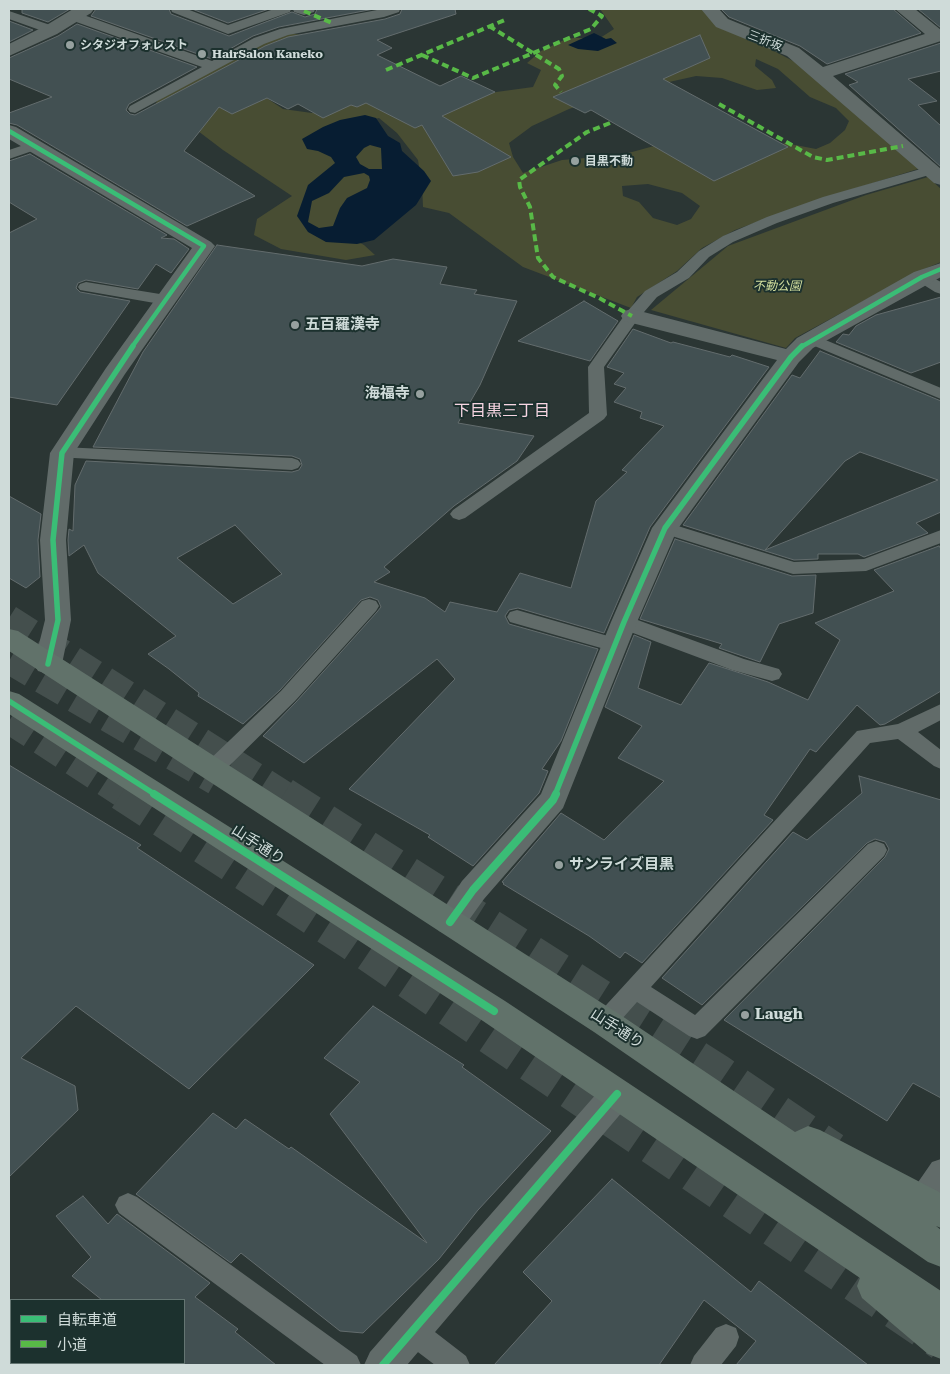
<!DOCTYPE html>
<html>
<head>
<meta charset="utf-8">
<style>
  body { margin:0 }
  #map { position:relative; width:950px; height:1374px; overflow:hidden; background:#2b3634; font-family:"Roboto Serif","Noto Sans JP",serif }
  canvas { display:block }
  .frame { position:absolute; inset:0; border:10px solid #cfdbd9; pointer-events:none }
  .legend { position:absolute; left:10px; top:1299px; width:175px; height:65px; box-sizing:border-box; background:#1c312e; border:1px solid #647572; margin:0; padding:6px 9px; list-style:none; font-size:15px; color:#cfdbd9 }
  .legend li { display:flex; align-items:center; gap:10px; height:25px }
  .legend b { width:25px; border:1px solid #647572 }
</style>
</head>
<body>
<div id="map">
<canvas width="950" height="1374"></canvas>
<div class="frame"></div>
<ul class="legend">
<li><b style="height:6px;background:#3abd76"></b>自転車道</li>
<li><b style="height:6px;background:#58b947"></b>小道</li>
</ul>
</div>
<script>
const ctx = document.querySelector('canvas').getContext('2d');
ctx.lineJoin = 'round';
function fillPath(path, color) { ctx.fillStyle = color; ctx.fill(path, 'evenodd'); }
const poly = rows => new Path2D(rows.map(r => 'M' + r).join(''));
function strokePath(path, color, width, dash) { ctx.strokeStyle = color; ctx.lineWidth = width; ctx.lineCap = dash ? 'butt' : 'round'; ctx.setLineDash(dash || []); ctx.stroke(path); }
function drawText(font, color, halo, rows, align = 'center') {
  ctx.font = font + ' "Roboto Serif","Noto Sans JP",serif'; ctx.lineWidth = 4; ctx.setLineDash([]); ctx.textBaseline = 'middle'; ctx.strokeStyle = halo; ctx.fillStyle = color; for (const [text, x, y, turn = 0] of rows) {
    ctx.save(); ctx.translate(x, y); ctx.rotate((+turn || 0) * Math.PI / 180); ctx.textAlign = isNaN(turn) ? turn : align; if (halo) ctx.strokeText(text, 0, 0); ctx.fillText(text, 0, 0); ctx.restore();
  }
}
const green = poly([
  [600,9,706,9,713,19,814,72,921,168,806,204,735,230,702,248,677,271,637,297,631,308,523,267,449,213,423,207,422,184,418,160,397,133,379,118,362,122,396,151,347,236,364,245,375,255,346,260,281,249,254,235,257,219,292,196,223,150,198,131,152,112,157,101,189,81,259,45,287,33,317,37,265,97,283,109,312,113,348,106,370,96,416,120,444,115,489,93,533,87,541,70,527,63,541,51,564,40,573,38,600,38,614,29],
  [756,59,778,69,810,97,836,108,849,121,845,130,830,143,816,149,785,143,749,158,654,146,621,155,562,160,523,173,513,157,509,143,532,126,569,109,635,86,669,82,696,76,722,78,757,90,776,88,772,80,755,66],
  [648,184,682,193,700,206,691,219,677,225,653,218,639,202,623,196,622,186],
  [928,177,941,189,941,262,917,272,795,338,786,348,651,310,728,246,866,195]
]);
const water = poly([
  [594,33,606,39,611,38,617,43,598,51,578,49,568,45],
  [365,115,376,118,388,136,400,143,402,151,424,171,431,181,416,205,374,240,357,244,326,242,308,232,297,216,308,185,335,163,331,157,318,151,307,149,302,139,323,127,340,120],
  [370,145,381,148,382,169,369,169,360,164,356,157,364,148],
  [364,173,369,176,370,180,367,188,347,198,340,208,333,226,319,228,308,222,312,201,329,193,344,177]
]);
const building = poly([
  [22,9,70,9,48,22,22,13,22,9],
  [96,9,169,9,171,14,229,36,292,12,305,17,315,14,317,9,374,9,279,27,253,36,212,59,91,16,96,9],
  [192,9,269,9,228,23,192,9],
  [402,9,455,9,456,14,377,40,392,48,377,55,440,86,461,76,495,92,442,116,511,157,478,172,453,176,422,125,415,128,366,103,357,107,351,105,323,118,298,104,288,109,267,98,232,114,219,107,184,151,255,196,187,226,17,125,9,123,9,113,52,97,9,79,9,58,58,36,77,24,197,67,129,104,126,110,130,114,135,115,265,46,288,37,385,19,400,14,402,9],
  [721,9,893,9,921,33,827,64,800,46,729,17,721,9],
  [918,9,941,9,941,28,918,9],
  [9,21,33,30,9,42,9,21],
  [700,35,710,58,663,79,788,147,714,181,591,110,585,113,553,97,700,35],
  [941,43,941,71,908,79,937,101,918,105,941,126,941,167,849,85,858,82,845,74,941,43],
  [30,154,167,235,161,238,174,239,189,249,171,273,156,264,138,289,86,280,78,283,76,288,80,292,130,301,57,405,9,397,9,233,37,219,9,202,9,161,30,154],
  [217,245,362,266,393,259,447,267,440,284,477,290,474,294,517,301,480,385,458,423,534,436,517,461,454,506,384,567,390,572,374,582,425,598,445,612,450,602,497,612,520,573,571,588,596,501,627,472,622,470,664,426,640,418,642,412,614,402,626,388,614,384,624,373,607,367,633,329,671,343,673,342,730,357,732,355,769,367,650,527,604,633,518,608,509,610,505,616,509,624,598,649,561,741,542,769,548,771,539,793,473,866,428,837,430,835,349,789,455,679,437,659,304,763,263,736,296,702,377,612,381,607,378,600,370,597,361,600,280,690,243,724,198,696,199,693,169,669,148,654,176,636,98,573,84,545,69,556,68,540,69,529,73,531,75,485,86,461,292,472,299,470,302,465,300,459,292,456,93,447,143,352,217,245],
  [235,525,282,574,233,604,177,558,235,525],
  [941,297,941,362,911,373,836,342,843,334,849,335,856,326,876,315,941,297],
  [584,301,618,321,590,361,518,341,584,301],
  [820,351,941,401,941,512,916,523,928,533,864,557,858,554,818,554,818,559,794,560,683,525,792,375,800,378,820,351],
  [860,452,938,480,765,550,845,461,860,452],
  [9,496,41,514,38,540,40,577,26,588,9,578,9,496],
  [675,539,792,576,816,575,813,613,779,624,760,662,719,648,722,644,640,619,675,539],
  [939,546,941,549,941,691,885,724,880,725,857,705,816,752,810,749,764,815,773,820,642,963,625,952,620,958,589,936,503,884,504,883,502,882,561,813,604,840,664,781,618,758,642,726,605,707,634,635,651,642,638,688,681,705,709,663,768,682,808,700,840,640,815,623,894,591,874,570,939,546],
  [9,765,141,845,137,848,314,965,189,1089,76,1006,21,1058,75,1086,78,1110,9,1177,9,765],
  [859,776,941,800,941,1098,913,1083,887,1121,724,1020,885,857,889,849,885,842,875,839,867,843,702,1005,662,978,793,832,807,840,862,793,859,776],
  [373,1006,464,1065,462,1067,551,1131,478,1210,439,1259,363,1333,340,1331,241,1253,231,1263,136,1194,213,1113,236,1129,245,1119,289,1149,291,1147,427,1243,330,1114,360,1082,324,1058,373,1006],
  [612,1179,751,1292,759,1281,868,1365,736,1365,756,1341,704,1300,659,1365,494,1365,552,1301,523,1272,612,1179],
  [83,1196,108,1224,117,1214,210,1283,195,1297,238,1329,235,1332,276,1365,184,1365,184,1300,102,1300,72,1276,91,1257,56,1216,83,1196]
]);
const motorwayTunnelFar1 = poly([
  [9,618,286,795],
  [9,661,215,782],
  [9,721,123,795]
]);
const motorwayTunnel = poly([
  [121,794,347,941,941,1344],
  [284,794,719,1071,834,1149]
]);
const service = poly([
  [171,9,187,9,228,25,274,9,291,9,290,12,228,34,172,12,171,9],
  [293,9,315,9,314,12,304,15,294,12,293,9],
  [382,9,400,9,399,12,384,17,288,35,264,44,135,113,130,112,128,109,130,106,202,67,68,19,67,16,68,13,78,13,212,61,254,38,280,29,382,9],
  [9,11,56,27,57,30,51,34,9,19,9,11],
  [33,142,38,143,40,146,38,149,9,159,9,150,33,142],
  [931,166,936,167,938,170,936,173,833,203,777,223,733,242,709,257,689,278,657,297,638,319,604,367,607,415,604,419,465,518,459,520,453,518,450,514,453,510,589,413,588,367,626,313,645,291,677,272,699,251,723,236,767,217,823,197,931,166],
  [922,272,941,282,941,294,935,292,916,280,914,277,916,274,922,272],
  [86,282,166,295,172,297,174,300,172,303,166,305,80,290,78,287,80,284,86,282],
  [811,334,941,388,941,399,805,342,803,339,805,336,811,334],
  [62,447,292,458,298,460,301,464,298,468,292,470,56,457,53,453,56,449,62,447],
  [665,522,794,562,864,559,941,530,941,543,866,571,793,574,659,532,656,528,659,524,665,522],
  [369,599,376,601,379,606,376,611,295,701,220,775,213,777,206,775,203,769,206,763,281,691,362,601,369,599],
  [517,610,622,640,625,645,622,650,615,652,510,622,507,617,510,612,517,610],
  [624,615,744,659,779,669,782,674,779,679,772,681,732,670,617,627,614,622,617,617,624,615],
  [941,704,941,720,918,732,941,750,941,769,934,766,898,739,870,743,651,987,695,1015,868,844,876,841,884,844,887,850,884,856,705,1036,697,1039,689,1036,637,1002,613,1029,605,1032,597,1029,593,1022,597,1015,857,731,898,724,941,704],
  [941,1159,941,1191,930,1207,921,1211,912,1207,908,1199,912,1191,932,1162,941,1159],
  [128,1193,137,1197,357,1356,361,1365,325,1365,119,1213,115,1205,119,1197,128,1193],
  [412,1318,422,1322,466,1356,470,1365,435,1365,402,1340,399,1331,402,1322,412,1318],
  [726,1324,736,1328,739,1337,736,1346,721,1365,690,1365,694,1356,716,1328,726,1324]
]);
const minor = poly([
  [73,9,94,9,91,13,57,34,9,56,9,44,45,26,73,9],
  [701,9,719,9,728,19,799,48,823,67,925,34,895,9,915,9,941,30,941,41,833,76,941,169,941,185,934,183,787,56,716,27,701,9],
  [9,125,16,127,211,242,215,246,125,374,74,453,66,540,71,620,62,664,58,671,48,674,38,671,34,664,45,620,40,540,50,453,106,368,192,248,9,139,9,125],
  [941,263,941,277,813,348,799,362,677,530,637,622,563,808,484,899,461,931,450,935,439,931,435,922,462,881,541,794,611,622,652,528,777,360,624,321,621,316,624,311,632,309,786,349,797,338,914,272,941,263],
  [617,1079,629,1084,634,1094,629,1104,407,1365,364,1365,370,1352,605,1084,617,1079]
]);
const primary = poly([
  [9,629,18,631,616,1012,795,1132,808,1126,820,1130,941,1193,941,1228,936,1226,941,1230,941,1267,928,1262,594,1032,9,651,9,629],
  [9,691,19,694,505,1001,941,1291,941,1359,928,1354,862,1298,857,1286,860,1278,483,1021,9,714,9,691]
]);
const quiet = poly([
  [304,11,332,23],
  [489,26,559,69,562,76,555,85,561,92],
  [422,55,473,78,591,29,602,16,589,9],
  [386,70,507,19],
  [719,104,813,157,827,160,903,146],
  [610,123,587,132,519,180,520,187,530,207,538,258,553,277,599,298,632,316]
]);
const cyclewayFar2 = poly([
  [9,131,204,246,132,347],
  [801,347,922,277,941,269]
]);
const cyclewayFar1 = poly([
  [48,664,58,620,53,540,62,453,133,346],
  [9,701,156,795],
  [555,795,624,622,665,528,791,357,802,346]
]);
const cycleway = poly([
  [154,794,494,1011],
  [450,922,473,890,553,800,556,794],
  [383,1365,617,1094]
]);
const markers = [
  [70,45,5,"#96a19f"],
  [202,54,5,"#96a19f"],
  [575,161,5,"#96a19f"],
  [295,325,5,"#96a19f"],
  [420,394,5,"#96a19f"],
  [559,865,5,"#96a19f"],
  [745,1015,5,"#96a19f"]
];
const farStreetnames = [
  ["三折坂",765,41,21]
];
const farPoinames = [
  ["シタジオフォレスト",80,45],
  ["HairSalon Kaneko",212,54],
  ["目黒不動",585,161]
];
const farParknames = [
  ["不動公園",777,286]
];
const poiNames = [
  ["五百羅漢寺",305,325],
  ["海福寺",410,394,"right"],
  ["サンライズ目黒",569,865],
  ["Laugh",755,1015]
];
const streetNames = [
  ["山手通り",258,845,33],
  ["山手通り",617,1029,33]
];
const neighbourhoodNames = [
  ["下目黒三丁目",502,411]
];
fillPath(green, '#484d33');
fillPath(water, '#071d32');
fillPath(building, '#425052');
strokePath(building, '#636c6d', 1);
strokePath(motorwayTunnelFar1, '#444f4d', 26, [26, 12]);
strokePath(motorwayTunnel, '#444f4d', 33, [33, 16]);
fillPath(service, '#616b69');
fillPath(minor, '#616b69');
fillPath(primary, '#61726a');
strokePath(quiet, '#58b947', 4, [7, 4]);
strokePath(cyclewayFar2, '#3abd76', 4.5);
strokePath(cyclewayFar1, '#3abd76', 5.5);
strokePath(cycleway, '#3abd76', 8);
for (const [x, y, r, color] of markers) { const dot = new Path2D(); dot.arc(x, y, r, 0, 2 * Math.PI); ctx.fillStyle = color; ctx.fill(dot); strokePath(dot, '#1c312e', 2); }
drawText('12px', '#cfdbd9', '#1c312e', farStreetnames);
drawText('bold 12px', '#cfdbd9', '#1c312e', farPoinames, 'left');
drawText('italic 12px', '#d3df9e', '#1c312e', farParknames);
drawText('bold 15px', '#cfdbd9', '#1c312e', poiNames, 'left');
drawText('15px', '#cfdbd9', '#1c312e', streetNames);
drawText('16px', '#f6d5e2', '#1c312e', neighbourhoodNames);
</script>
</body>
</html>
